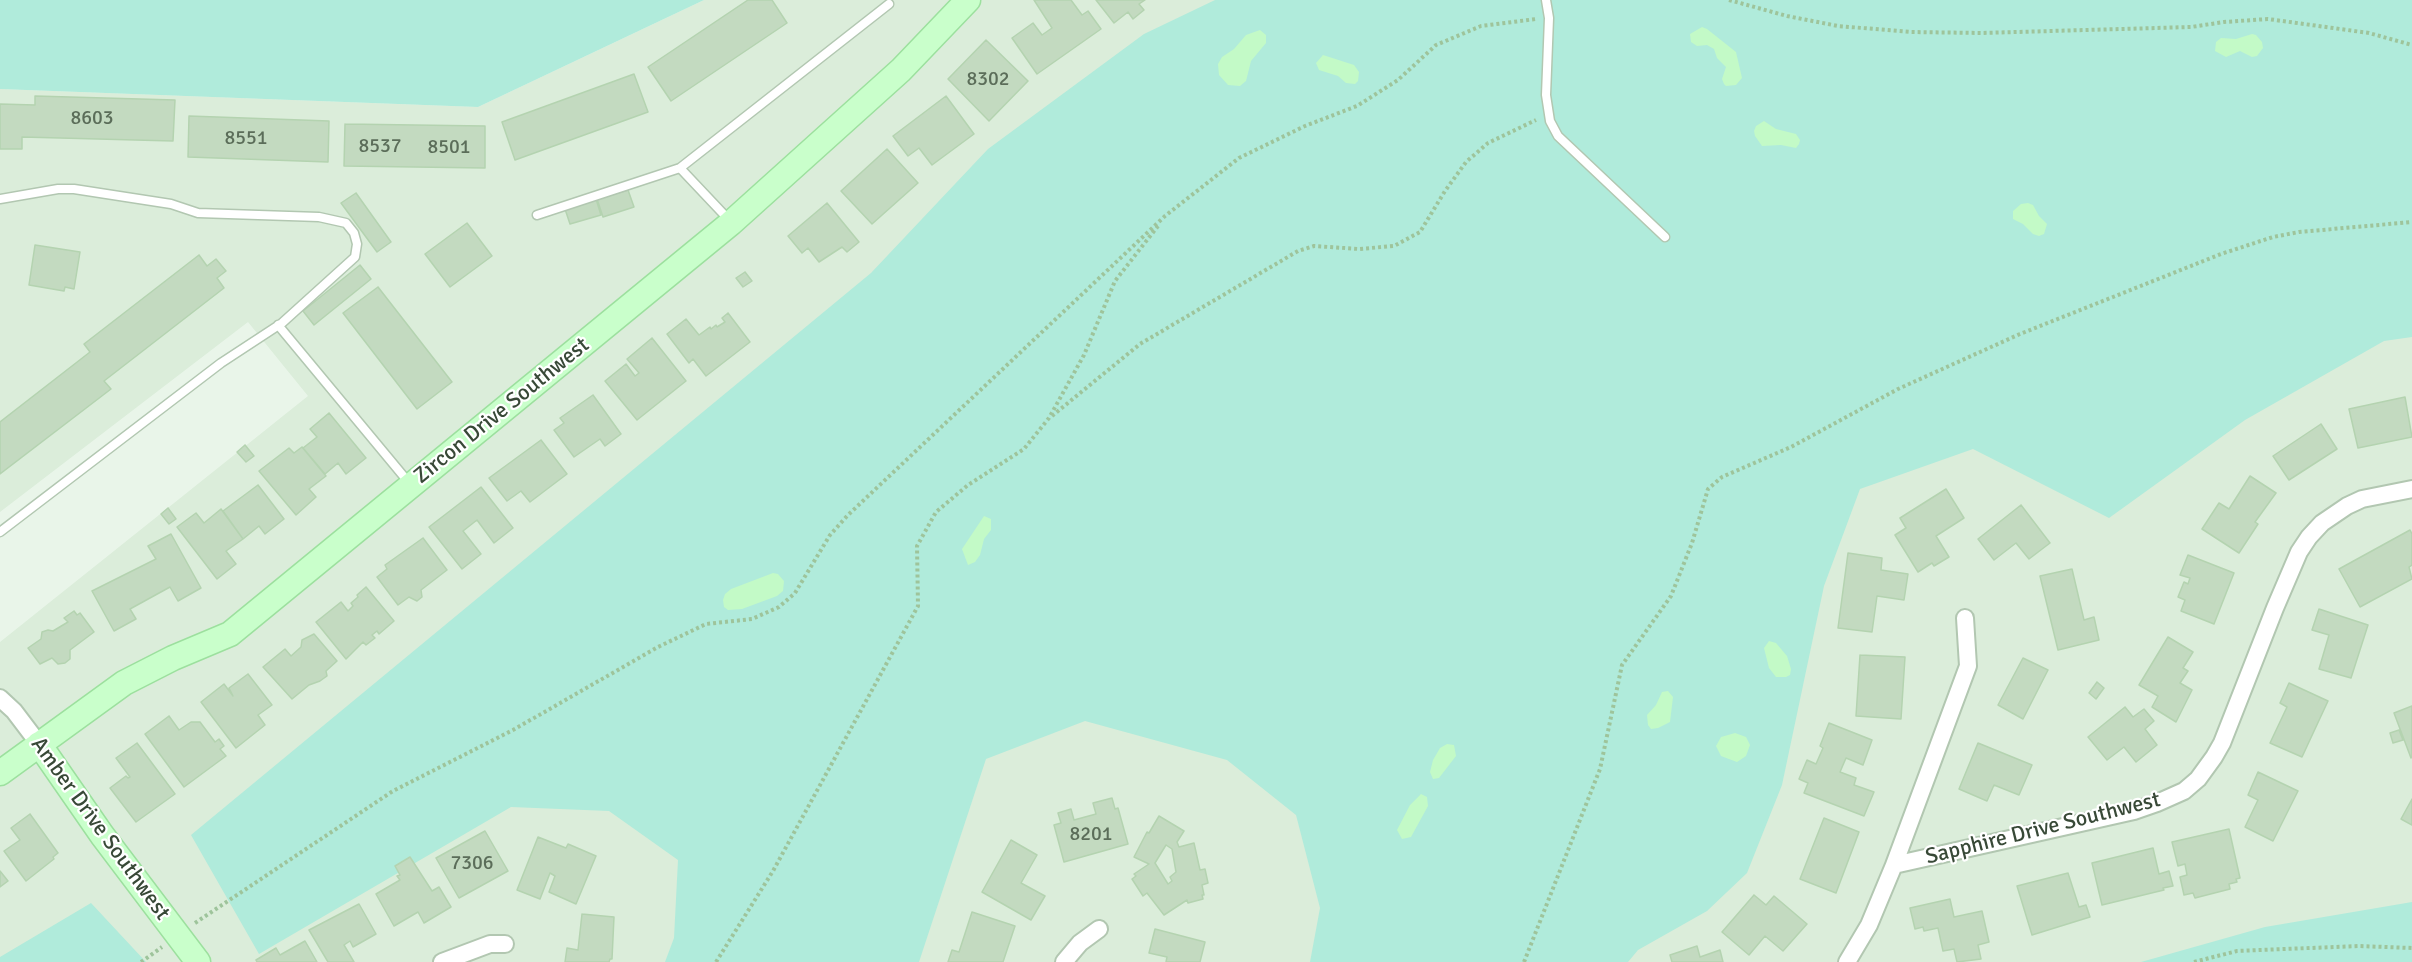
<!DOCTYPE html>
<html>
<head>
<meta charset="utf-8">
<style>
  body { margin:0 }
  canvas { display:block; background:#e9f5e9 }
</style>
</head>
<body>
<canvas width="2412" height="962"></canvas>
<script>
const ctx = document.querySelector('canvas').getContext('2d');
ctx.lineJoin = 'round';
function fillPath(path, color) { ctx.fillStyle = color; ctx.fill(path, 'evenodd'); }
const poly = rows => new Path2D(rows.map(r => 'M' + r).join(''));
function strokePath(path, color, width, dash) { ctx.strokeStyle = color; ctx.lineWidth = width; ctx.lineCap = dash ? 'butt' : 'round'; ctx.setLineDash(dash || []); ctx.stroke(path); }
function drawText(font, color, halo, rows, align = 'center') {
  ctx.font = font + ' Signika,sans-serif'; ctx.lineWidth = 4.5; ctx.setLineDash([]); ctx.textBaseline = 'middle'; ctx.strokeStyle = halo; ctx.fillStyle = color; for (const [text, x, y, turn = 0] of rows) {
    ctx.save(); ctx.translate(x, y); ctx.rotate((+turn || 0) * Math.PI / 180); ctx.textAlign = isNaN(turn) ? turn : align; if (halo) ctx.strokeText(text, 0, 0); ctx.fillText(text, 0, 0); ctx.restore();
  }
}
const residential = poly([
  [704,0,2412,0,2412,962,0,962,0,642,308,396,248,322,0,512,0,89,478,107]
]);
const green = poly([
  [0,0,704,0,478,107,0,89],
  [1215,0,2412,0,2412,337,2384,341,2245,420,2109,518,1973,449,1860,489,1824,586,1782,785,1747,873,1707,911,1638,950,1628,962,1310,962,1320,908,1296,815,1227,760,1085,721,986,759,919,962,665,962,674,938,678,860,609,811,511,807,259,954,191,835,871,273,988,149,1144,34],
  [2412,902,2412,962,2141,962,2265,927],
  [91,903,146,962,0,962,0,957]
]);
const sand = poly([
  [1702,27,1707,29,1736,52,1742,78,1736,85,1726,86,1724,84,1722,79,1726,67,1717,58,1714,49,1707,45,1697,46,1691,42,1690,34],
  [1260,30,1266,35,1266,43,1251,61,1246,81,1240,86,1228,85,1219,75,1218,64,1222,57,1234,49,1246,35],
  [2252,34,2256,35,2262,42,2263,48,2257,56,2252,57,2240,51,2226,57,2215,51,2216,42,2221,38,2236,39],
  [1323,55,1354,65,1359,72,1358,81,1355,84,1346,83,1338,76,1319,70,1316,63],
  [1764,121,1776,129,1796,134,1800,140,1799,144,1796,148,1781,145,1762,146,1755,136,1754,131,1756,126],
  [2028,203,2033,205,2039,216,2047,224,2044,234,2039,236,2033,234,2023,224,2013,219,2013,211,2021,204],
  [984,516,991,519,991,530,984,539,980,555,975,562,968,565,962,549],
  [773,573,778,574,784,581,783,591,777,596,742,609,728,610,724,607,723,600,725,594,731,589],
  [1769,641,1776,643,1787,656,1791,669,1790,675,1786,677,1776,677,1769,668,1764,648],
  [1668,691,1673,697,1670,722,1658,728,1651,729,1648,725,1647,715,1656,705,1662,692],
  [1735,733,1746,737,1750,745,1746,756,1737,762,1721,756,1716,746,1721,737],
  [1447,744,1454,745,1456,756,1439,778,1433,779,1430,772,1433,760,1440,748],
  [1421,794,1427,797,1428,806,1411,837,1402,839,1397,830,1410,805]
]);
const building = poly([
  [748,0,772,0,787,23,671,101,648,67,748,0],
  [1071,0,1082,15,1088,11,1101,29,1037,74,1012,38,1033,23,1042,35,1052,28,1034,0,1071,0],
  [1096,0,1145,0,1139,4,1144,10,1133,19,1128,12,1114,23,1096,0],
  [986,40,1028,81,989,121,948,79,986,40],
  [634,74,648,112,515,160,502,122,634,74],
  [35,96,175,100,173,141,22,137,22,149,0,149,0,104,35,105,35,96],
  [946,96,974,134,932,165,919,148,908,156,893,136,946,96],
  [189,116,329,121,328,162,188,157,189,116],
  [345,124,485,126,485,168,344,166,345,124],
  [887,149,918,183,872,224,841,191,887,149],
  [628,190,634,207,603,217,597,199,628,190],
  [356,193,391,242,377,252,341,203,356,193],
  [596,199,601,215,570,224,565,209,596,199],
  [827,203,859,242,847,252,842,247,819,262,808,248,802,253,788,236,827,203],
  [467,223,492,256,450,287,425,254,467,223],
  [35,245,80,252,74,289,65,287,64,291,29,285,35,245],
  [199,255,207,266,216,259,226,271,217,278,224,288,104,381,111,389,0,474,0,422,90,352,84,344,199,255],
  [360,265,371,279,314,325,303,311,360,265],
  [745,272,752,281,743,287,736,278,745,272],
  [378,287,452,382,417,409,343,313,378,287],
  [728,313,750,342,706,376,693,359,689,363,667,334,686,319,699,335,710,327,711,329,716,325,717,327,725,322,722,318,728,313],
  [652,338,686,381,637,420,605,381,626,364,635,376,639,373,627,359,652,338],
  [593,395,621,434,605,446,600,439,574,457,554,430,564,423,560,418,593,395],
  [2405,397,2412,437,2358,448,2349,409,2405,397],
  [329,413,366,458,346,474,338,463,325,474,303,448,317,437,310,429,329,413],
  [2321,424,2337,449,2289,480,2273,456,2321,424],
  [541,440,567,474,530,502,521,491,507,501,489,478,541,440],
  [245,445,254,456,246,462,237,452,245,445],
  [302,447,326,476,309,489,316,497,296,515,259,471,289,448,294,453,302,447],
  [2250,476,2276,493,2255,522,2258,524,2239,553,2202,529,2219,503,2229,509,2250,476],
  [258,485,284,519,265,534,259,526,243,539,223,511,258,485],
  [481,487,513,528,494,543,477,520,463,531,481,554,462,569,429,527,481,487],
  [1946,489,1964,518,1936,536,1949,557,1934,566,1932,563,1918,572,1895,535,1906,528,1900,518,1946,489],
  [2021,505,2050,543,2029,559,2016,543,1994,560,1978,539,2021,505],
  [168,508,176,519,169,524,161,514,168,508],
  [221,509,243,539,226,551,236,564,217,579,177,527,196,513,204,523,221,509],
  [2410,530,2412,534,2412,565,2409,567,2412,579,2360,607,2339,569,2410,530],
  [171,534,201,588,178,601,170,587,130,609,136,619,114,631,92,591,156,559,148,546,171,534],
  [423,538,447,570,421,590,422,597,417,601,409,597,398,605,377,577,387,569,385,565,423,538],
  [1848,553,1882,558,1881,570,1908,574,1904,600,1877,596,1872,632,1838,628,1848,553],
  [2188,555,2234,573,2214,624,2181,611,2185,600,2178,597,2184,582,2188,584,2190,578,2180,575,2188,555],
  [2072,569,2084,620,2094,617,2099,640,2058,650,2040,576,2072,569],
  [366,587,394,621,379,634,377,631,372,635,375,638,366,645,363,642,346,659,316,622,341,602,348,611,353,606,351,603,358,597,357,595,366,587],
  [2319,609,2368,625,2351,678,2319,669,2329,635,2312,630,2319,609],
  [74,611,77,615,80,613,94,632,70,650,70,659,65,663,58,664,52,658,40,664,28,648,41,639,42,632,48,630,53,631,68,622,64,618,74,611],
  [314,634,337,661,326,671,327,676,320,681,309,685,292,699,263,667,285,649,291,656,301,647,302,640,314,634],
  [2168,637,2193,652,2183,668,2188,671,2180,683,2192,690,2176,722,2152,707,2158,696,2139,685,2168,637],
  [1860,655,1905,657,1901,719,1856,716,1860,655],
  [2023,658,2048,670,2023,719,1998,705,2023,658],
  [248,674,272,705,258,715,265,725,236,748,201,702,224,684,233,696,229,688,248,674],
  [2097,682,2104,688,2096,699,2089,693,2097,682],
  [2289,683,2328,701,2302,757,2270,743,2287,707,2280,703,2289,683],
  [2412,706,2412,757,2411,758,2394,713,2412,706],
  [2125,707,2133,717,2144,709,2154,721,2145,729,2157,745,2136,762,2124,747,2107,760,2088,737,2125,707],
  [169,716,179,730,191,722,200,722,215,742,219,739,224,746,220,749,226,756,184,787,145,734,169,716],
  [1829,723,1872,740,1863,765,1846,758,1840,772,1856,778,1854,785,1874,792,1864,816,1804,793,1808,783,1799,779,1807,760,1816,764,1823,748,1820,746,1829,723],
  [2399,730,2403,740,2393,743,2390,733,2399,730],
  [137,743,175,794,136,822,110,788,126,776,128,778,130,777,116,758,137,743],
  [1978,743,2032,765,2019,795,1994,785,1987,801,1959,789,1978,743],
  [2258,772,2298,791,2273,841,2245,827,2258,800,2248,795,2258,772],
  [1112,798,1115,809,1118,808,1128,844,1064,862,1054,825,1061,823,1058,813,1071,809,1074,820,1096,814,1093,803,1112,798],
  [2412,799,2412,825,2401,819,2412,799],
  [30,814,58,853,53,857,54,859,26,881,4,851,20,840,11,828,30,814],
  [1159,816,1184,831,1177,842,1179,847,1194,843,1200,870,1205,869,1208,883,1202,885,1204,895,1202,895,1203,899,1188,903,1187,900,1164,915,1147,893,1143,896,1132,879,1136,876,1134,874,1149,864,1134,857,1147,832,1149,833,1159,816],
  [1166,845,1172,849,1176,872,1170,877,1172,881,1168,884,1155,863,1166,845],
  [1824,818,1859,832,1836,893,1800,879,1824,818],
  [2229,829,2240,878,2236,879,2237,882,2229,884,2230,889,2195,898,2193,893,2184,895,2180,877,2187,875,2185,864,2178,866,2172,842,2229,829],
  [485,831,508,871,459,898,436,858,485,831],
  [538,837,566,848,568,844,596,856,576,904,549,892,555,876,550,873,540,899,517,890,538,837],
  [1011,840,1037,855,1021,883,1045,896,1031,920,982,892,1011,840],
  [2153,848,2159,874,2169,871,2173,886,2163,888,2164,890,2102,905,2092,863,2153,848],
  [410,857,432,891,439,887,451,907,424,923,418,912,394,926,376,894,400,880,397,876,400,875,395,866,410,857],
  [0,871,8,881,0,887,0,871],
  [2068,873,2079,907,2086,905,2090,917,2032,935,2017,886,2068,873],
  [1754,895,1766,905,1774,896,1807,924,1783,951,1765,936,1749,955,1722,932,1754,895],
  [1950,899,1954,917,1982,911,1989,942,1978,945,1981,959,1957,962,1954,949,1943,951,1938,928,1924,931,1923,927,1915,929,1910,908,1950,899],
  [359,904,376,934,353,947,350,941,344,945,354,962,328,962,309,930,359,904],
  [972,912,1015,926,1003,962,948,962,952,950,959,952,972,912],
  [582,914,614,917,612,959,610,959,609,962,565,962,567,948,578,950,582,914],
  [1155,929,1205,942,1200,962,1166,962,1167,957,1149,953,1155,929],
  [305,941,317,962,257,962,256,960,276,948,280,955,305,941],
  [1697,946,1700,957,1720,950,1723,962,1672,962,1670,955,1697,946]
]);
const path = poly([
  [1729,0,1787,16,1838,26,1911,32,1981,33,2191,27,2224,22,2268,19,2369,33,2412,45],
  [1052,416,1140,344,1298,251,1314,246,1359,249,1394,246,1420,232,1445,191,1466,162,1488,143,1536,120],
  [195,923,393,791,513,730,658,647,706,624,752,619,779,607,795,593,830,535,848,515,1165,216,1239,158,1305,126,1357,106,1398,80,1436,45,1481,26,1536,19],
  [141,962,162,947],
  [716,962,773,871,918,606,917,546,936,512,968,485,1024,449,1049,418,1084,355,1115,281,1158,226],
  [1524,962,1600,769,1622,665,1671,596,1692,543,1708,489,1722,477,1791,447,1898,389,2020,334,2221,254,2273,237,2299,232,2412,222],
  [2194,962,2237,951,2358,946,2412,948]
]);
const lane = poly([
  [1546,0,1549,18,1546,95,1550,121,1558,136,1665,237],
  [680,168,731,222],
  [0,199,58,189,74,189,171,204,198,213,319,217,346,223,354,233,357,244,355,257,282,323,221,363,0,532],
  [537,215,680,168,889,4],
  [278,325,410,484]
]);
const street = poly([
  [0,698,14,711,39,744],
  [1894,865,1968,666,1965,618],
  [442,962,490,944,505,944],
  [1064,962,1080,943,1099,929],
  [1847,962,1869,925,1894,865,2134,811,2157,803,2184,791,2198,779,2214,757,2222,743,2275,608,2299,552,2309,537,2322,523,2347,506,2362,499,2412,489]
]);
const secondary = poly([
  [39,744,102,835,198,962],
  [0,773,124,683,173,658,230,634,731,223,901,70,968,0]
]);
const numberNames = [
  ["8302",988,80],
  ["8603",92,119],
  ["8551",246,139],
  ["8537",380,147],
  ["8501",449,148],
  ["8201",1091,835],
  ["7306",472,864]
];
const streetNames = [
  ["Zircon Drive Southwest",502,411,-39],
  ["Amber Drive Southwest",100,829,54],
  ["Sapphire Drive Southwest",2043,829,-14]
];
fillPath(residential, '#dbedda');
fillPath(green, '#b0ebdb');
fillPath(sand, '#c3fac7');
fillPath(building, '#c3dac0');
strokePath(building, '#b4d3b0', 1.5);
strokePath(lane, '#b2c7b1', 11);
strokePath(street, '#b2c7b1', 20);
strokePath(secondary, '#9ce09e', 27);
strokePath(path, '#9ec49b', 4, [3, 3]);
strokePath(lane, '#fff', 8);
strokePath(street, '#fff', 16);
strokePath(secondary, '#c9ffcb', 24);
drawText('20px', '#5b6d59', null, numberNames);
drawText('22px', '#384937', '#fff', streetNames);
</script>
</body>
</html>
